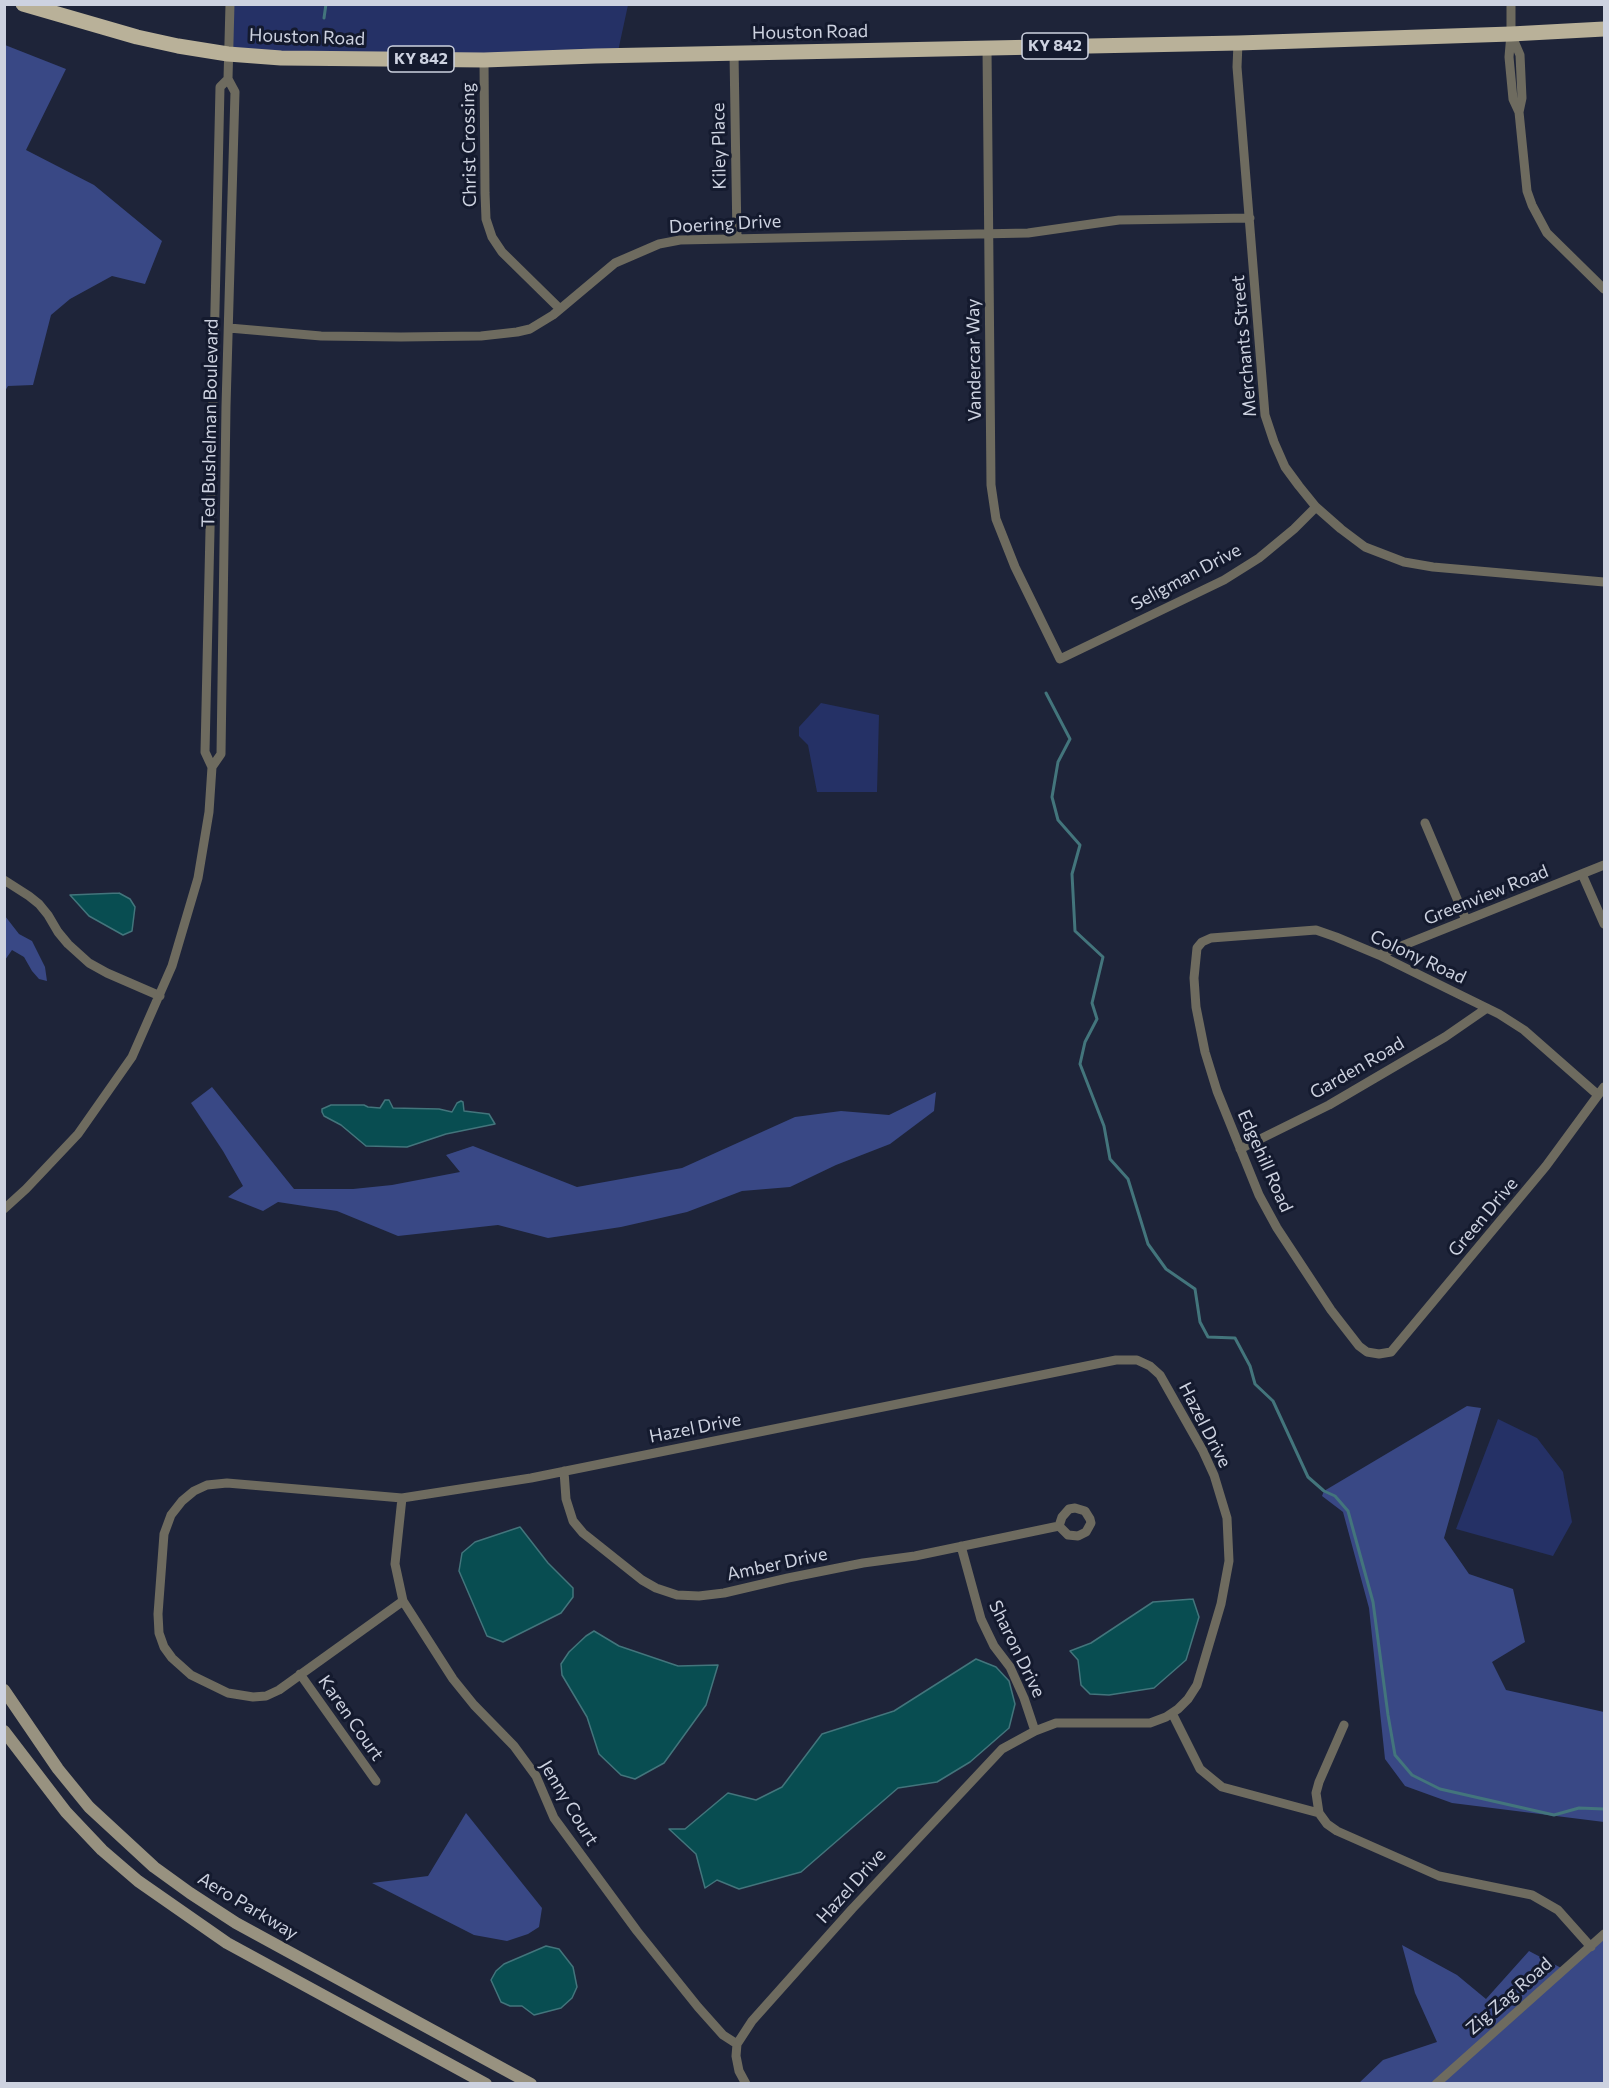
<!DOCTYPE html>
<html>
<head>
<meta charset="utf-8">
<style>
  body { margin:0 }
  #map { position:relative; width:1609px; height:2088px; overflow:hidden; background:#1e2439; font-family:Commissioner,sans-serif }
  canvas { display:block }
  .frame { position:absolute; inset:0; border:6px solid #cdd2e0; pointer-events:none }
</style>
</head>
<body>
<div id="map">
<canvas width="1609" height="2088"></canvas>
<div class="frame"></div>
</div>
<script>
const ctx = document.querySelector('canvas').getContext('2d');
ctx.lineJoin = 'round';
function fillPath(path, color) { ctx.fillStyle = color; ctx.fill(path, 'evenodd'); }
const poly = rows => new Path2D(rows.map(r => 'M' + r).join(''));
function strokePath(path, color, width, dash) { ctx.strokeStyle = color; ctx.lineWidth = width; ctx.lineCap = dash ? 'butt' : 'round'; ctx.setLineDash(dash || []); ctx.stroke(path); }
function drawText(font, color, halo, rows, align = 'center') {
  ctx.font = font + ' Commissioner,sans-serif'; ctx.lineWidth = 6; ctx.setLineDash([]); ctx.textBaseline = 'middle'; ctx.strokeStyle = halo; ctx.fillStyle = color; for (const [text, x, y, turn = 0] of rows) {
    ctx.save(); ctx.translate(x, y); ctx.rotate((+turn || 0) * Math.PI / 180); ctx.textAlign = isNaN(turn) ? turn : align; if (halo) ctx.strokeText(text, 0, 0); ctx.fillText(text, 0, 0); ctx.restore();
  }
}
const green = poly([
  [230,5,628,5,617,56,228,54],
  [821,703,879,715,877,792,817,792,808,745,799,736,799,727],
  [1498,1419,1537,1438,1563,1472,1572,1522,1553,1556,1456,1529]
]);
const forest = poly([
  [5,45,66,69,26,150,94,185,162,241,145,284,112,276,70,299,51,315,33,385,8,386,5,391],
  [5,916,19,934,32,941,45,967,47,981,39,979,32,971,24,957,12,950,5,960],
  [212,1087,294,1189,353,1189,392,1185,460,1172,446,1155,473,1146,577,1187,682,1168,795,1117,841,1111,889,1115,936,1092,934,1111,890,1144,836,1165,790,1187,742,1191,687,1212,621,1227,548,1238,498,1225,398,1236,337,1211,278,1202,263,1211,228,1197,243,1186,223,1151,191,1103],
  [1467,1406,1481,1408,1444,1538,1469,1574,1513,1589,1525,1642,1492,1662,1506,1690,1604,1712,1604,1822,1452,1803,1405,1786,1385,1759,1369,1608,1343,1512,1322,1496,1324,1491],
  [466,1813,542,1908,539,1927,528,1934,507,1941,474,1935,372,1883,428,1876],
  [1604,1934,1604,2083,1358,2084,1383,2060,1437,2042,1415,1993,1402,1945,1457,1975,1486,1999,1529,1951,1565,1970]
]);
const water = poly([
  [119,893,130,899,135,907,132,931,123,935,89,916,70,895,119,893],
  [385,1100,389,1100,393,1108,439,1109,452,1112,457,1103,461,1101,463,1102,464,1111,489,1114,495,1124,446,1134,407,1147,366,1146,341,1125,324,1116,322,1112,322,1109,331,1105,364,1105,368,1107,380,1108,385,1100],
  [520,1527,548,1563,573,1588,573,1597,561,1613,503,1642,487,1636,459,1571,462,1553,475,1542,520,1527],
  [1193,1599,1199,1617,1186,1660,1154,1688,1109,1695,1090,1694,1081,1685,1078,1660,1070,1651,1091,1643,1153,1602,1193,1599],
  [594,1631,619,1646,678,1666,718,1665,706,1705,664,1763,635,1779,621,1775,599,1754,587,1717,562,1675,561,1664,569,1652,586,1636,594,1631],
  [976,1659,996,1667,1009,1681,1015,1704,1009,1728,970,1762,937,1782,898,1788,801,1872,739,1889,717,1880,705,1888,696,1854,669,1829,685,1829,728,1793,756,1800,782,1787,822,1734,894,1711,976,1659],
  [546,1946,559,1949,573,1967,577,1987,572,1998,561,2008,534,2015,522,2006,510,2006,501,2002,491,1980,496,1971,504,1964,546,1946]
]);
const stream = poly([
  [324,18,326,4],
  [1046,693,1070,739,1058,762,1052,797,1058,820,1080,845,1072,874,1075,931,1103,957,1092,1003,1097,1019,1085,1042,1080,1064,1104,1126,1110,1159,1128,1179,1148,1244,1166,1269,1195,1289,1200,1322,1208,1337,1235,1338,1250,1366,1255,1384,1273,1401,1308,1477,1324,1491,1335,1496,1348,1511,1373,1602,1388,1715,1395,1755,1412,1775,1440,1789,1554,1815,1579,1808,1604,1809]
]);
const street = poly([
  [1511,4,1511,34,1509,57,1513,99,1519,112],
  [1511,34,1520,55,1522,98,1519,112,1527,191,1532,205,1547,233,1604,289],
  [1238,43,1237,67,1265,415,1274,442,1285,467,1299,486,1316,507,1341,529,1365,547,1404,562,1433,567,1604,582],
  [987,48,991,485,996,519,1015,567,1060,659,1224,580,1259,558,1294,529,1316,507],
  [734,53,737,239],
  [484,60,485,193,486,219,492,237,502,252,560,309],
  [229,328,321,336,401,337,481,336,517,332,530,329,553,315,615,263,659,244,680,240,1028,233,1119,220,1250,218],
  [212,767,221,754,226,406,235,92,228,79,230,4],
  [1425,823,1466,920],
  [1582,874,1604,924],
  [4,880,29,896,39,904,48,915,58,932,68,944,89,963,107,973,160,996],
  [1379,955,1604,865],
  [1598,1095,1524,1030,1499,1014,1379,955,1336,937,1316,930,1211,938,1202,942,1197,948,1194,978,1196,1007,1205,1052,1217,1091,1259,1195,1277,1228,1331,1310,1359,1346,1367,1352,1379,1354,1391,1352,1546,1166,1604,1087],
  [1240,1149,1329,1105,1445,1037,1487,1008],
  [4,1209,26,1189,78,1134,132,1057,172,966,198,878,209,812,212,767,205,752,220,87,228,79],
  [564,1471,566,1499,573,1521,583,1533,642,1580,656,1588,677,1595,699,1596,724,1593,788,1578,863,1563,915,1556,1059,1526,1068,1535,1078,1536,1086,1532,1091,1523,1090,1519,1085,1511,1075,1508,1069,1509,1062,1517,1059,1526],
  [402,1498,395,1564,403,1601,453,1679,474,1705,514,1746,536,1776,554,1818,637,1931,698,2007,723,2035,737,2044],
  [961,1546,981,1619,994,1646,1010,1667,1024,1698,1035,1731],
  [403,1601,279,1690,266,1696,253,1697,228,1693,191,1675,172,1658,164,1647,159,1633,158,1614,164,1534,171,1515,182,1501,194,1491,207,1485,227,1483,402,1498,531,1478,1116,1360,1137,1360,1150,1366,1160,1375,1203,1451,1214,1475,1227,1518,1229,1561,1221,1604,1197,1685,1188,1699,1178,1709,1166,1717,1150,1723,1056,1723,1035,1731,1002,1749,852,1909,752,2021,737,2044,736,2056,739,2071,746,2084],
  [300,1674,376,1781],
  [1172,1713,1200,1769,1222,1787,1319,1813],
  [1344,1725,1319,1782,1316,1793,1319,1813,1327,1824,1337,1831,1439,1876,1532,1895,1558,1910,1591,1947],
  [1436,2084,1604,1934]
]);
const secondary = poly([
  [4,1690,58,1769,89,1807,154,1867,190,1893,236,1923,531,2084],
  [4,1731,66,1812,102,1850,138,1881,227,1943,486,2084]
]);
const primary = poly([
  [23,4,137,37,178,46,228,54,281,58,484,60,595,56,1238,43,1511,34,1604,29]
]);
const shields = [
  [1055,46,66],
  [421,59,66]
];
const shieldNames = [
  ["KY 842",1055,46],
  ["KY 842",421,59]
];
const streetNames = [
  ["Houston Road",810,32,-1],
  ["Houston Road",307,37,2],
  ["Christ Crossing",469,145,-91],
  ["Kiley Place",719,146,-91],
  ["Doering Drive",725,224,-3],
  ["Merchants Street",1244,346,-95],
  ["Vandercar Way",974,360,-91],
  ["Ted Bushelman Boulevard",210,423,-89],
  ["Seligman Drive",1186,577,-28],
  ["Greenview Road",1486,895,-22],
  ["Colony Road",1418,957,25],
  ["Garden Road",1357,1068,-30],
  ["Edgehill Road",1265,1161,66],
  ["Green Drive",1483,1217,-50],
  ["Hazel Drive",1205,1425,63],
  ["Hazel Drive",695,1428,-11],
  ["Amber Drive",777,1564,-12],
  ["Sharon Drive",1017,1649,64],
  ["Karen Court",351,1718,55],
  ["Jenny Court",569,1803,59],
  ["Hazel Drive",851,1886,-48],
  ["Aero Parkway",248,1906,31],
  ["Zig Zag Road",1509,1996,-41]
];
fillPath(green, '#253166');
fillPath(forest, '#394885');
fillPath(water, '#084d51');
strokePath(water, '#43757c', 1.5);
strokePath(stream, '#43757c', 3);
strokePath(street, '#6e6b5f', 9);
strokePath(secondary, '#989280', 12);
strokePath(primary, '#b9b199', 15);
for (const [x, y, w] of shields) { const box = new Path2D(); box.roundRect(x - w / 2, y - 13, w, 26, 4.5); ctx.fillStyle = '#141a2e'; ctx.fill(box); strokePath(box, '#cdd2e0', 1.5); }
drawText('bold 16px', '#cdd2e0', null, shieldNames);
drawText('18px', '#cdd2e0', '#141a2e', streetNames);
</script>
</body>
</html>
